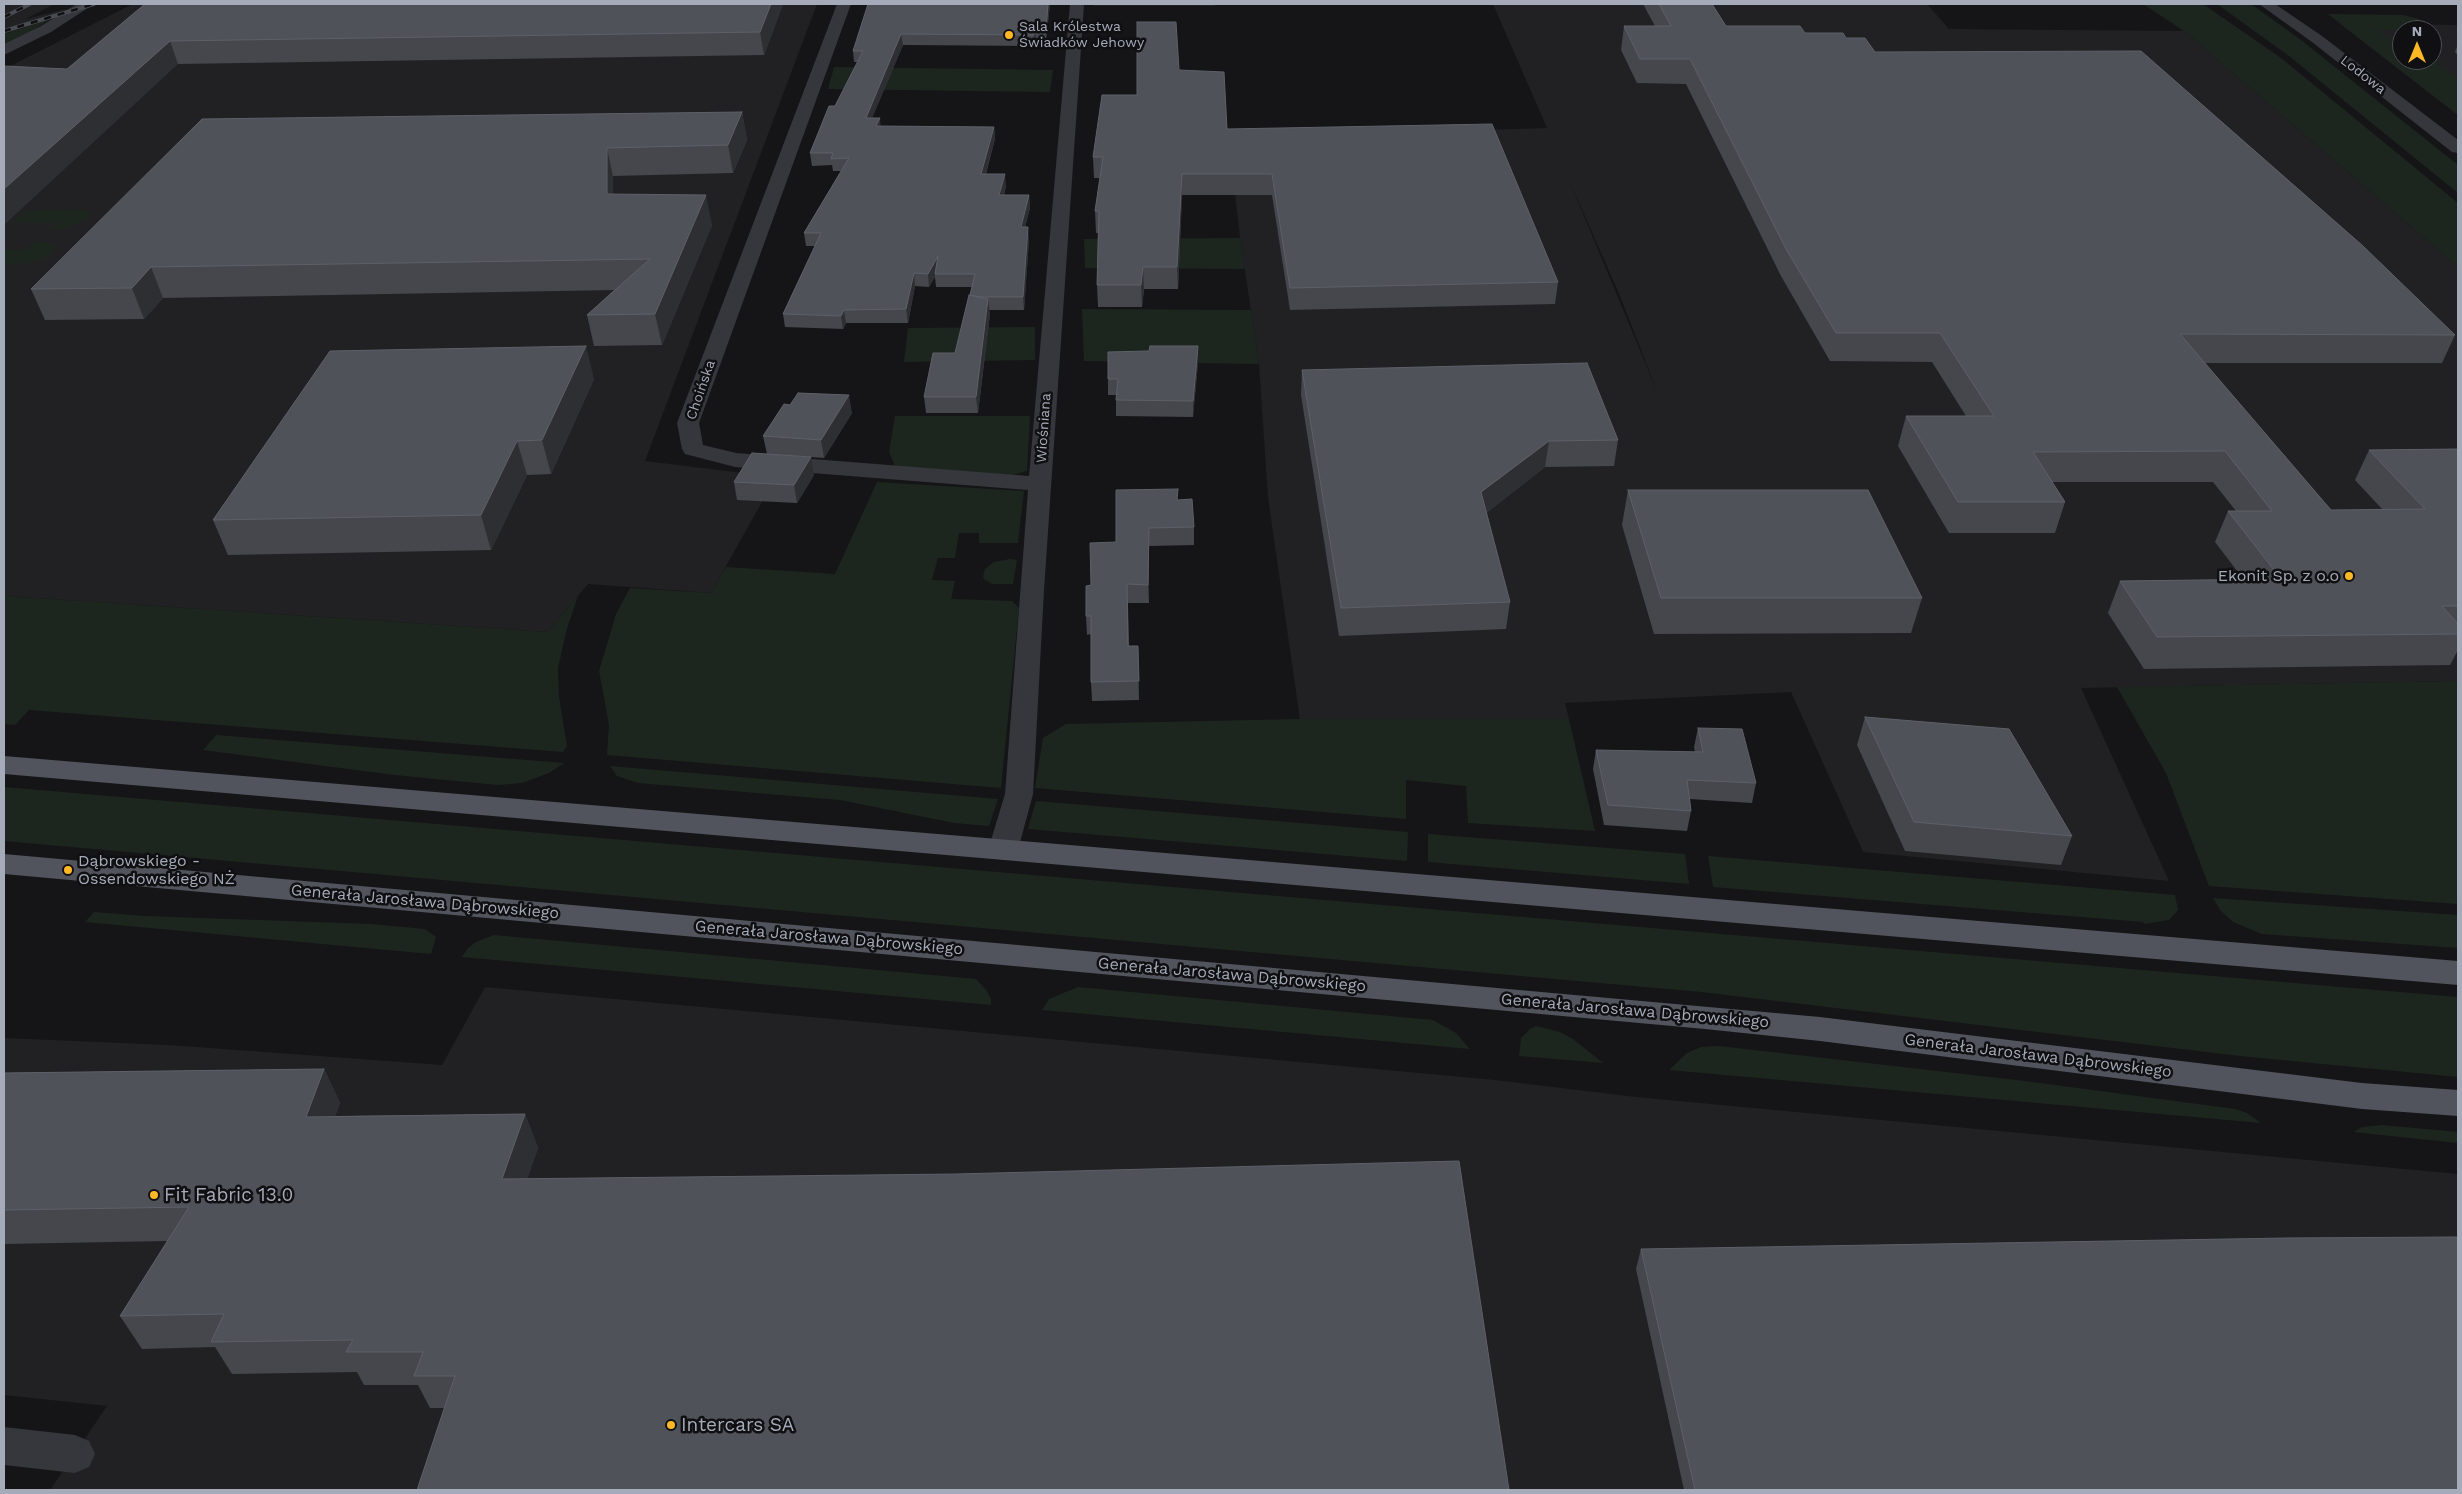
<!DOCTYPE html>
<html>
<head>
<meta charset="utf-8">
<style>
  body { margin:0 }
  #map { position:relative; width:2462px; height:1494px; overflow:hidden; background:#151517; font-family:"Work Sans",sans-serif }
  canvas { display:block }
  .frame { position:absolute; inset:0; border:5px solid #a5abb9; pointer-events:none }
  .north { position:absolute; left:2392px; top:20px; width:50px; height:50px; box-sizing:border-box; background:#101012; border:1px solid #4c4e55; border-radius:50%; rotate:0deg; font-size:14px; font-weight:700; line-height:20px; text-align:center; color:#a5abb9 }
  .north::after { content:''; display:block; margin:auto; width:18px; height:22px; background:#ffb825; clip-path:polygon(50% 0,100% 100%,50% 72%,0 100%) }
</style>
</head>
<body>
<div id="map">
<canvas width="2462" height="1494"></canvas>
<div class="frame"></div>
<div class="north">N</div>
</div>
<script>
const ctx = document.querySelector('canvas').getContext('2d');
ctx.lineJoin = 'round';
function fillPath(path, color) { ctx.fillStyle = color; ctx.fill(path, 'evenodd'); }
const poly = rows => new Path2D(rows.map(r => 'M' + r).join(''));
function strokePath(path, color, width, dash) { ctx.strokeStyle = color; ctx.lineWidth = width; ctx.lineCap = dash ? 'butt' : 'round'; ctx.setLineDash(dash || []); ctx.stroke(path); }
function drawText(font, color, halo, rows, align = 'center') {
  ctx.font = font + ' "Work Sans",sans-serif'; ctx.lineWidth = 5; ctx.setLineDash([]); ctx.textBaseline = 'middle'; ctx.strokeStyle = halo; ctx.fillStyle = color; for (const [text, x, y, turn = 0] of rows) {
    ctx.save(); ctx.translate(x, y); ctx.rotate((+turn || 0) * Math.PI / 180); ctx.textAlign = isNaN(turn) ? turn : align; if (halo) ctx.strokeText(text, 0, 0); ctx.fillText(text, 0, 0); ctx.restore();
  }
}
const built = poly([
  [4,4,54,4,26,19,66,9,51,19,4,34],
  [133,4,817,4,645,461,776,477,711,593,588,584,548,632,4,596,4,69],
  [1493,4,1927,4,1949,29,2184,31,2458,267,2458,681,2081,688,2169,881,1863,852,1791,692,1565,703,1569,719,1300,719,1268,498,1259,364,1240,238,1229,138,1547,128],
  [1569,180,1620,296,1657,391],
  [2339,23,2458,25,2458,115],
  [2402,30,2432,30,2432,60,2402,60],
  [485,987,1495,1080,1636,1097,2458,1174,2458,1490,50,1490,107,1406,4,1395,4,1038,169,1045,442,1065]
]);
const green = poly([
  [1094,4,1215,4,1215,6,1094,6],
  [2143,4,2203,4,2281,58,2458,203,2458,267,2184,31],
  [2217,4,2251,4,2301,40,2458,165,2458,193,2289,56],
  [2328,14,2403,15,2419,19,2427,24,2432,30,2379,30,2402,50,2402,60,2434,61,2458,79,2458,115],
  [51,19,31,31,4,44,4,34],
  [834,67,1053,70,1050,92,828,89],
  [82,209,91,213,90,217,86,220,69,227,47,230,54,223,12,223,24,211],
  [1240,238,1245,269,1085,268,1084,239],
  [35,241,53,244,54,251,44,258,31,263,4,264,4,250,27,249],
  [1082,309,1251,310,1259,364,1084,361],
  [1035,327,1035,360,904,362,908,328],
  [895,416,1030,416,1027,471,1009,476,895,466,889,452],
  [877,482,1024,491,1018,543,979,543,979,533,959,533,955,558,938,558,932,580,955,581,951,599,1012,601,1019,608,1001,788,607,755,609,725,599,671,616,614,630,588,711,593,726,567,835,574],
  [1010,559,1017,560,1013,584,992,584,985,580,983,577,985,569,994,562],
  [4,596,548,632,578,596,567,628,558,668,559,697,567,746,563,752,29,710,15,725,4,724],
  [2458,681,2458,904,2209,886,2166,773,2117,687],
  [1300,719,1569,719,1595,831,1468,823,1466,786,1406,780,1406,819,1035,788,1043,738,1066,724],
  [216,735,564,763,549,773,522,783,498,785,394,775,203,750],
  [610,766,998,799,989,826,954,823,840,800,638,783,617,776],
  [4,787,2458,997,2458,1077,2240,1056,1701,992,4,841],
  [1036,801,1408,832,1407,861,1028,829],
  [1428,834,1685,854,1689,884,1428,862],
  [1708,856,2175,895,2178,910,2169,920,2144,924,2143,922,1713,887],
  [2213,898,2458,915,2458,948,2262,934,2233,922,2220,910],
  [94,912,145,916,371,924,425,929,436,937,431,954,85,922],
  [494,935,976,979,987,991,991,999,991,1005,462,957,468,948,476,942],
  [1078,987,1433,1020,1456,1033,1470,1049,1042,1010,1049,999],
  [1536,1026,1560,1032,1573,1039,1603,1063,1519,1056,1521,1038,1530,1029],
  [1719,1046,2025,1081,2235,1109,2247,1113,2261,1123,1669,1070,1687,1053,1701,1047],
  [2382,1125,2458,1132,2458,1143,2353,1132,2362,1127]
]);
const minor = poly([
  [77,4,94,4,51,32,4,55,4,44,41,26,77,4],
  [837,4,851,4,699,423,703,445,736,453,1029,476,1070,4,1084,4,1044,590,1033,794,1018,850,1013,857,1003,860,993,857,988,850,1005,794,1028,490,735,467,685,454,682,449,677,423,837,4],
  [2259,4,2275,4,2322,36,2458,140,2458,153,2452,152,2312,42,2259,4],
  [4,1427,75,1435,89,1441,95,1454,89,1467,75,1473,4,1465,4,1427]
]);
const major = poly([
  [4,756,2458,961,2458,985,4,774,4,756],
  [4,854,1820,1017,2362,1083,2458,1090,2458,1116,2362,1109,1820,1041,1705,1029,4,874,4,854]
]);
const rail = poly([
  [4,17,30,4],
  [4,31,94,4]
]);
const wall = poly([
  [145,4,783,4,764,55,178,64,67,69],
  [868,4,1050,4,1046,41,1036,41,1035,46,903,45,872,118,880,126,994,127,995,139,986,174,1006,186,1004,195,1029,195,1030,208,1025,227,1029,240,1024,310,989,310,990,314,978,413,926,413,924,397,955,353,972,287,936,287,935,277,929,287,915,286,908,323,846,323,843,329,785,327,783,314,815,246,806,246,804,233,841,171,833,171,832,165,812,166,810,153,858,62,854,62,853,51],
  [1643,4,1712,4,1726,26,1805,33,1846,38,2455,335,2442,363,2204,363,2331,510,2383,510,2355,480,2369,450,2458,449,2458,650,2450,665,2144,669,2108,613,2120,581,2244,580,2215,542,2228,511,2236,511,2213,482,2052,482,2065,502,2055,533,1949,533,1898,446,1906,416,1966,416,1932,362,1830,361,1781,276,1686,84,1637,83,1621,50,1624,26,1655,26],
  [2458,44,2458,55,2455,52],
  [1179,70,1227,129,1558,282,1555,304,1290,310,1272,195,1182,195,1178,289,1144,289,1142,307,1098,307,1097,285,1098,233,1096,233,1095,211,1100,178,1094,178,1093,157,1137,95],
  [742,112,747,140,733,173,613,176,613,194,712,225,662,345,594,346,587,315,614,290,163,298,144,319,45,320,31,289],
  [1198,346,1198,363,1193,417,1116,416,1116,395,1108,395,1108,379,1149,351],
  [1302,370,1618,440,1614,466,1545,467,1486,513,1510,602,1506,629,1339,636,1301,395],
  [594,379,551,474,527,475,491,550,228,555,213,520],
  [852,413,824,458,767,454,763,436],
  [814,475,797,503,737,500,734,482],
  [1628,490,1922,598,1911,633,1654,634,1622,525],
  [1178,500,1194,527,1194,545,1149,546,1149,603,1128,603,1129,646,1138,646,1139,700,1092,701,1091,682,1091,634,1087,635,1086,616,1091,585,1116,542],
  [1865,717,2072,836,2061,865,1905,851,1857,745],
  [1698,728,1756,783,1752,803,1690,799,1691,811,1687,831,1604,825,1593,769,1596,750,1695,752,1694,747],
  [324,1069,340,1103,335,1116,525,1114,538,1148,444,1408,430,1408,418,1385,364,1385,357,1372,232,1374,215,1347,142,1349,120,1316,167,1241,4,1244,4,1073],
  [1641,1249,2458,1490,1684,1490,1636,1269]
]);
const shadedWall = poly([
  [771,4,783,4,764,55,760,32],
  [1048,4,1050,4,1046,41,1046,30],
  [1035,30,1036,41,1035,46,1034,35],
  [901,34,903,45,867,130,866,118],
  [170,41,178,64,4,225,4,189],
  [742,112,747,140,733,173,728,145],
  [880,118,881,130,876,126],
  [994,127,995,139,982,186,981,174],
  [607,148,613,176,613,224,607,194],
  [1005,174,1006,186,1000,208,999,195],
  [1182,174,1182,195,1178,289,1177,267],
  [706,195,712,225,662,345,655,314],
  [1029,195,1030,208,1022,239,1021,227],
  [1028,227,1029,240,1024,310,1023,297],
  [938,256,935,274,935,277,929,287,928,274],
  [151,267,163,298,144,319,132,288],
  [1143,267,1144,289,1142,307,1141,285],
  [914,273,915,286,908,323,906,309],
  [988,299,990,314,978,413,976,397],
  [844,310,846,323,843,329,841,316],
  [586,346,594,379,551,474,542,440],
  [1198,346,1198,363,1193,417,1193,401],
  [849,395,852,413,824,458,821,440],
  [517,441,527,475,491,550,481,515],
  [1549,441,1545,467,1478,519,1481,492],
  [811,457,814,475,797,503,794,485],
  [1149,528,1149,603,1148,585],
  [324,1069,340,1103,323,1150,306,1117],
  [525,1114,538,1148,516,1212,502,1179]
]);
const building = poly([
  [145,4,771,4,760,32,170,41,4,189,4,66,67,69,145,4],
  [868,4,1048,4,1046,30,1035,30,1034,35,901,34,866,118,880,118,876,126,994,127,981,174,1005,174,999,195,1029,195,1021,227,1028,227,1023,297,980,297,970,295,975,274,935,274,938,256,928,274,914,273,906,309,844,310,841,316,783,314,821,233,804,233,849,158,831,159,833,153,810,153,829,106,835,106,863,51,853,51,868,4],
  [1659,4,1712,4,1726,26,1800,26,1805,33,1843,33,1846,38,1865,38,1875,52,2141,51,2363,246,2455,335,2180,334,2331,510,2425,509,2369,450,2458,449,2458,606,2442,606,2458,624,2458,634,2157,637,2120,581,2281,579,2228,511,2272,511,2225,451,2033,452,2065,502,1958,502,1906,416,1994,416,1940,333,1836,333,1786,249,1690,59,1640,59,1624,26,1671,26,1659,4],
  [1137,22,1176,22,1179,70,1224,72,1227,129,1492,124,1558,282,1290,288,1272,174,1182,174,1177,267,1143,267,1141,285,1097,285,1099,211,1095,211,1103,157,1093,157,1102,95,1137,95,1137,22],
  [742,112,728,145,607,148,607,194,706,195,655,314,587,315,650,259,151,267,132,288,31,289,202,119,742,112],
  [969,295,988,299,976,397,924,397,933,353,955,353,969,295],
  [586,346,542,440,517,441,481,515,213,520,330,351,586,346],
  [1150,346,1198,346,1193,401,1116,400,1118,379,1108,379,1108,352,1149,351,1150,346],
  [1587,363,1618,440,1549,441,1481,492,1510,602,1341,608,1302,370,1587,363],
  [798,393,849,395,821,440,763,436,784,404,790,405,798,393],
  [752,453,811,457,794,485,734,482,752,453],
  [1178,489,1177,500,1192,499,1194,527,1149,528,1148,585,1127,584,1128,646,1138,646,1139,681,1091,682,1091,616,1086,616,1086,586,1091,585,1090,543,1116,542,1116,490,1178,489],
  [1628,490,1868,490,1922,598,1661,598,1628,490],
  [1865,717,2009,729,2072,836,1914,822,1865,717],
  [1698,728,1742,729,1756,783,1687,780,1691,811,1608,805,1596,750,1703,752,1698,728],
  [324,1069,306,1117,525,1114,502,1179,956,1174,1459,1161,1509,1490,417,1490,455,1376,414,1376,423,1352,346,1352,353,1340,211,1342,224,1314,120,1316,189,1207,4,1210,4,1073,324,1069],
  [2458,1237,2458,1490,1695,1490,1641,1249,2287,1238,2458,1237]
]);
const markers = [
  [1009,35,5,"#ffb825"],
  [2349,576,5,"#ffb825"],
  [68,870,5,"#ffb825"],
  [154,1195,5,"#ffb825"],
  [671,1425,5,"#ffb825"]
];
const farPoinames = [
  ["Sala Królestwa",1019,27],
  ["Świadków Jehowy",1019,43]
];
const farStreetnames = [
  ["Lodowa",2363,75,38],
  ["Choińska",701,390,-71],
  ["Wiośniana",1044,428,-86]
];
const poiNames = [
  ["Ekonit Sp. z o.o",2339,576],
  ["Dąbrowskiego -",78,861,"left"],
  ["Ossendowskiego NŻ",78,879,"left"]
];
const streetNames = [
  ["Generała Jarosława Dąbrowskiego",425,902,5],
  ["Generała Jarosława Dąbrowskiego",829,938,5],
  ["Generała Jarosława Dąbrowskiego",1232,975,5],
  ["Generała Jarosława Dąbrowskiego",1635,1011,5],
  ["Generała Jarosława Dąbrowskiego",2038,1056,7]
];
const nearPoinames = [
  ["Fit Fabric 13.0",164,1195],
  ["Intercars SA",681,1425]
];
fillPath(built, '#212124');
fillPath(green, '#1d261e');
fillPath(minor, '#36373d');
fillPath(major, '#51545c');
strokePath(rail, '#484b52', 4);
strokePath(rail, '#101012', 2.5, [7]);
fillPath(wall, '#45474d');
fillPath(shadedWall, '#2e2f33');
fillPath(building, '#505259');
strokePath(building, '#5d6068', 1);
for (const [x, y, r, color] of markers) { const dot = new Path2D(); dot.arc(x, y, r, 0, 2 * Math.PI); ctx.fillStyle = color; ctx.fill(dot); strokePath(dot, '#101012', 2); }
drawText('14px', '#a5abb9', '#101012', farPoinames, 'left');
drawText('14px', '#a5abb9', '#101012', farStreetnames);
drawText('16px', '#a5abb9', '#101012', poiNames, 'right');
drawText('16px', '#a5abb9', '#101012', streetNames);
drawText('19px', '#a5abb9', '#101012', nearPoinames, 'left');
</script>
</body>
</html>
